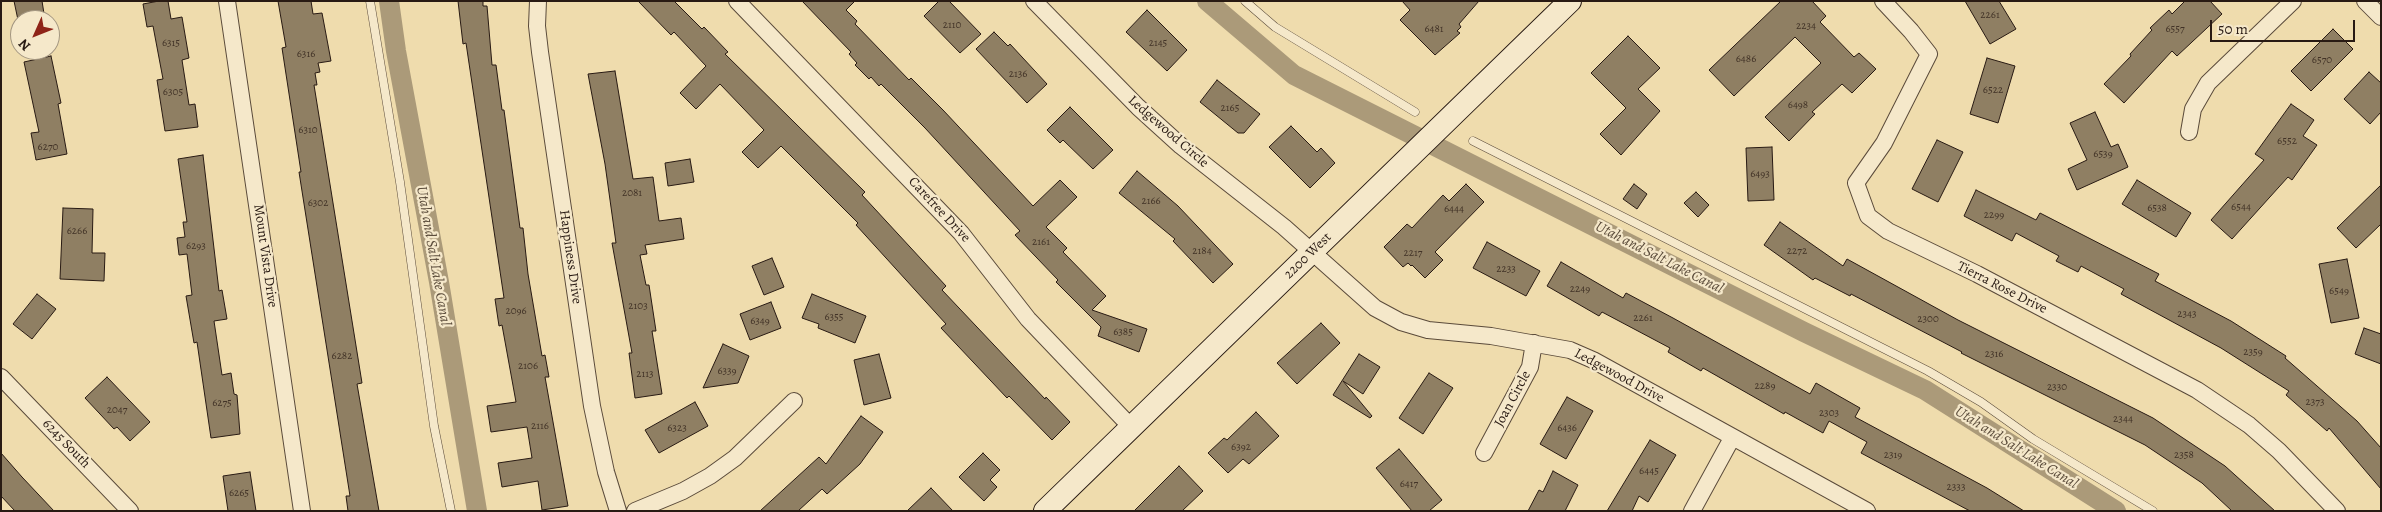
<!DOCTYPE html>
<html>
<head>
<meta charset="utf-8">
<style>
  body { margin:0 }
  #map { position:relative; width:2382px; height:512px; overflow:hidden; background:#efdcad; font-family:Alegreya,serif }
  canvas { display:block }
  .frame { position:absolute; inset:0; border:2px solid #281a13; pointer-events:none }
  .north { position:absolute; left:10px; top:10px; width:50px; height:50px; box-sizing:border-box; background:#f5e8ca; border:1px solid #a39681; border-radius:50%; rotate:226deg; font-size:14px; font-weight:700; line-height:20px; text-align:center; color:#281a13 }
  .north::after { content:''; display:block; margin:auto; width:18px; height:22px; background:#8f2418; clip-path:polygon(50% 0,100% 100%,50% 72%,0 100%) }
  .scale { position:absolute; left:2210px; top:20px; width:145px; height:22px; box-sizing:border-box; border:2px solid #281a13; border-top:0; padding-left:6px; font-size:15px; line-height:18px; white-space:nowrap; color:#281a13; -webkit-text-stroke:4px #f5e8ca; paint-order:stroke }
</style>
</head>
<body>
<div id="map">
<canvas width="2382" height="512"></canvas>
<div class="frame"></div>
<div class="north">N</div>
<div class="scale">50 m</div>
</div>
<script>
const ctx = document.querySelector('canvas').getContext('2d');
ctx.lineJoin = 'round';
const poly = rows => new Path2D(rows.map(r => 'M' + r).join(''));
function strokePath(path, color, width, dash) { ctx.strokeStyle = color; ctx.lineWidth = width; ctx.lineCap = dash ? 'butt' : 'round'; ctx.setLineDash(dash || []); ctx.stroke(path); }
function fillPath(path, color) { ctx.fillStyle = color; ctx.fill(path, 'evenodd'); }
function drawText(font, color, halo, rows, align = 'center') {
  ctx.font = font + ' Alegreya,serif'; ctx.lineWidth = 4.5; ctx.setLineDash([]); ctx.textBaseline = 'middle'; ctx.strokeStyle = halo; ctx.fillStyle = color; for (const [text, x, y, turn = 0] of rows) {
    ctx.save(); ctx.translate(x, y); ctx.rotate((+turn || 0) * Math.PI / 180); ctx.textAlign = isNaN(turn) ? turn : align; if (halo) ctx.strokeText(text, 0, 0); ctx.fillText(text, 0, 0); ctx.restore();
  }
}
const canal = poly([
  [389,1,396,51,439,282,477,511],
  [1207,1,1294,75,1804,332,1925,390,2116,511]
]);
const building = poly([
  [14,1,42,1,45,20,18,20,14,1],
  [159,1,168,1,171,19,182,17,189,58,182,60,189,105,195,104,198,127,165,131,157,80,163,79,153,26,147,27,143,4,159,1],
  [278,1,311,1,313,14,322,13,331,61,318,63,320,72,315,73,317,85,314,85,362,383,357,384,379,511,348,511,346,496,350,496,299,172,301,172,282,48,286,47,278,1],
  [458,1,483,1,483,6,487,6,492,65,496,65,502,110,504,110,520,228,523,228,528,274,542,356,545,355,549,377,545,377,568,506,542,510,538,481,502,487,498,463,532,458,527,427,491,432,487,406,516,402,502,325,499,326,495,299,504,298,466,43,463,44,458,1],
  [638,1,674,1,702,29,704,27,728,52,725,54,865,192,862,195,946,286,942,290,1045,399,1046,397,1070,422,1052,440,1009,396,1007,398,941,328,946,324,856,225,858,223,781,146,758,168,742,152,764,130,720,84,696,109,680,93,706,66,674,32,671,35,638,1],
  [802,1,855,1,846,10,857,21,855,24,909,80,911,78,943,110,1033,206,1060,180,1077,197,1046,227,1067,248,1063,252,1106,296,1092,310,1147,329,1139,352,1098,336,1101,327,1056,282,1058,280,1015,235,1020,231,925,128,881,84,879,86,871,77,869,79,855,65,857,63,849,54,851,52,802,1],
  [939,1,949,1,981,34,960,53,924,16,939,1],
  [1402,1,1479,1,1459,24,1461,27,1457,31,1460,33,1435,55,1400,20,1410,10,1402,1],
  [1781,1,1812,1,1826,16,1820,22,1854,57,1859,53,1876,69,1852,93,1842,84,1812,112,1815,114,1789,141,1765,117,1821,63,1795,37,1734,96,1709,70,1781,1],
  [1965,1,1999,1,2016,29,1990,44,1965,1],
  [2185,1,2210,1,2222,14,2177,56,2172,51,2124,103,2104,84,2131,56,2130,54,2152,30,2150,28,2169,10,2172,14,2185,1],
  [1147,10,1187,50,1167,71,1126,32,1147,10],
  [2333,29,2353,49,2311,91,2291,71,2333,29],
  [994,32,1008,46,1010,44,1047,84,1027,103,976,49,994,32],
  [1628,36,1660,68,1638,89,1660,111,1621,155,1600,134,1626,108,1591,73,1628,36],
  [51,56,61,103,58,104,67,154,36,160,31,133,39,132,24,62,51,56],
  [1987,58,2015,66,1998,123,1970,114,1987,58],
  [615,71,633,179,653,177,659,221,681,218,684,239,645,245,647,254,640,255,646,285,649,285,656,331,652,331,662,394,635,398,629,353,632,353,612,243,616,243,605,164,588,74,615,71],
  [2369,72,2381,83,2381,112,2370,124,2344,99,2369,72],
  [1217,80,1260,114,1244,133,1238,133,1200,102,1217,80],
  [2291,104,2314,120,2303,136,2317,145,2292,180,2288,177,2232,239,2211,220,2264,160,2255,154,2291,104],
  [1070,107,1113,150,1093,169,1063,140,1060,143,1047,130,1070,107],
  [2095,112,2111,147,2118,144,2128,167,2077,190,2068,169,2087,160,2070,123,2095,112],
  [1291,126,1317,152,1321,148,1335,163,1310,188,1269,147,1291,126],
  [1937,140,1963,152,1938,202,1912,189,1937,140],
  [1772,147,1774,200,1748,201,1746,148,1772,147],
  [203,155,219,291,222,290,227,319,214,321,222,375,231,373,234,394,237,395,240,434,211,438,197,342,194,343,186,296,192,295,187,254,179,255,177,238,185,237,183,222,187,222,178,159,203,155],
  [690,159,694,182,668,186,665,163,690,159],
  [1137,171,1178,206,1233,264,1213,283,1173,241,1175,239,1119,193,1137,171],
  [2137,180,2191,213,2176,237,2122,204,2137,180],
  [1466,184,1484,202,1435,252,1443,260,1425,278,1412,265,1411,266,1408,263,1403,267,1384,247,1407,224,1412,228,1443,195,1449,201,1466,184],
  [1634,184,1647,194,1637,209,1623,199,1634,184],
  [2381,185,2381,224,2356,248,2337,228,2381,185],
  [1976,190,2036,220,2040,213,2159,274,2155,281,2231,321,2286,356,2285,358,2357,421,2381,448,2381,489,2329,428,2327,431,2286,395,2289,391,2221,348,2121,294,2124,289,2081,266,2078,272,2056,261,2059,256,2016,233,2012,241,1964,216,1976,190],
  [1696,192,1709,205,1698,217,1684,203,1696,192],
  [63,208,93,209,92,253,105,253,104,281,60,279,63,208],
  [1780,222,1843,266,1847,259,1958,320,2153,418,2225,466,2275,511,2232,511,2202,483,2145,445,1961,353,1962,352,1851,294,1850,296,1815,278,1813,280,1764,245,1780,222],
  [1487,242,1540,271,1526,296,1473,268,1487,242],
  [772,258,784,287,764,295,752,266,772,258],
  [2347,259,2359,318,2331,323,2319,264,2347,259],
  [1561,262,1623,298,1626,293,1673,318,1810,394,1816,383,1860,408,1855,417,1987,488,2024,511,1970,511,1861,453,1867,442,1829,421,1823,433,1785,412,1784,414,1703,368,1701,371,1668,352,1670,348,1602,312,1599,316,1547,286,1561,262],
  [37,294,56,309,32,339,13,324,37,294],
  [812,294,866,316,855,343,818,328,819,324,802,318,812,294],
  [771,302,781,328,750,340,740,314,771,302],
  [1321,323,1340,343,1297,384,1277,363,1321,323],
  [2364,328,2381,334,2381,364,2355,354,2364,328],
  [723,344,749,356,738,383,703,388,723,344],
  [879,354,891,398,864,405,854,360,879,354],
  [1359,354,1380,367,1363,394,1343,381,1372,416,1370,418,1333,395,1359,354],
  [1429,373,1453,388,1423,434,1399,418,1429,373],
  [107,377,150,422,130,441,117,427,114,429,85,398,107,377],
  [1567,397,1593,411,1566,459,1540,444,1567,397],
  [695,402,708,426,659,453,645,430,695,402],
  [1256,412,1279,436,1249,464,1243,459,1228,473,1208,453,1224,438,1227,440,1256,412],
  [861,416,883,432,860,464,827,494,822,489,798,511,760,511,819,457,826,464,861,416],
  [1650,440,1676,455,1648,502,1639,496,1632,511,1607,511,1650,440],
  [1399,449,1442,500,1429,511,1412,511,1376,468,1399,449],
  [1,453,22,477,54,511,15,511,1,496,1,453],
  [983,453,1000,470,990,480,997,487,984,501,959,477,983,453],
  [1179,466,1203,491,1182,511,1134,511,1179,466],
  [1553,471,1578,485,1565,511,1528,511,1539,490,1543,492,1553,471],
  [250,472,256,511,228,511,223,476,250,472],
  [931,488,953,511,907,511,931,488]
]);
const lane = poly([
  [370,1,400,182,434,426,451,511],
  [1245,1,1275,27,1415,112],
  [1473,141,1928,371,1981,402,2033,439,2153,511]
]);
const street = poly([
  [227,1,302,511],
  [538,1,537,26,540,52,592,406,606,472,618,511],
  [737,1,961,233,1028,319,1131,427],
  [1034,1,1138,107,1181,146,1284,227,1375,308,1401,322,1428,330,1491,336,1570,350,1593,360,1867,511],
  [1883,1,1911,31,1929,54,1884,143,1856,183,1868,216,1888,231,1977,274,2197,390,2249,425,2279,451,2337,511],
  [2365,1,2381,17],
  [2189,132,2193,109,2208,83,2293,1],
  [1,377,130,511],
  [1484,453,1530,367,1534,343],
  [635,511,683,491,710,476,735,458,794,401],
  [1692,511,1732,438]
]);
const secondary = poly([
  [1045,511,1570,1]
]);
const numberNames = [
  ["2261",1990,15],
  ["2110",952,25],
  ["2234",1806,26],
  ["6481",1434,29],
  ["6557",2175,29],
  ["6315",171,43],
  ["2145",1158,43],
  ["6316",306,54],
  ["6486",1746,59],
  ["6570",2322,60],
  ["2136",1018,74],
  ["6522",1993,90],
  ["6305",173,92],
  ["6498",1798,105],
  ["2165",1230,108],
  ["6310",308,130],
  ["6552",2287,141],
  ["6270",48,147],
  ["6539",2103,154],
  ["6493",1760,174],
  ["2081",632,193],
  ["2166",1151,201],
  ["6302",318,203],
  ["6544",2241,207],
  ["6538",2157,208],
  ["6444",1454,209],
  ["2299",1994,215],
  ["6266",77,231],
  ["2161",1041,242],
  ["6293",196,246],
  ["2184",1202,251],
  ["2272",1797,251],
  ["2217",1413,253],
  ["2233",1506,269],
  ["2249",1580,289],
  ["6549",2339,291],
  ["2103",638,306],
  ["2096",516,311],
  ["2343",2187,314],
  ["6355",834,317],
  ["2261",1643,318],
  ["2300",1928,319],
  ["6349",760,321],
  ["6385",1123,332],
  ["2359",2253,352],
  ["2316",1994,354],
  ["6282",342,356],
  ["2106",528,366],
  ["6339",727,371],
  ["2113",645,374],
  ["2289",1765,386],
  ["2330",2057,387],
  ["2373",2315,402],
  ["6275",222,403],
  ["2047",117,410],
  ["2303",1829,413],
  ["2344",2123,419],
  ["2116",540,426],
  ["6323",677,428],
  ["6436",1567,428],
  ["6392",1241,447],
  ["2319",1893,455],
  ["2358",2184,455],
  ["6445",1649,471],
  ["6417",1409,484],
  ["2333",1956,487],
  ["6265",239,493]
];
const streetNames = [
  ["Ledgewood Circle",1168,132,41],
  ["Carefree Drive",939,210,47],
  ["Mount Vista Drive",265,256,82],
  ["2200 West",1308,256,-44],
  ["Happiness Drive",570,257,82],
  ["Tierra Rose Drive",2002,288,27],
  ["Ledgewood Drive",1619,376,28],
  ["Joan Circle",1513,399,-62],
  ["6245 South",66,444,46]
];
const waterNames = [
  ["Utah and Salt Lake Canal",433,256,80],
  ["Utah and Salt Lake Canal",1659,258,27],
  ["Utah and Salt Lake Canal",2016,448,32]
];
strokePath(canal, '#ab9a79', 20);
fillPath(building, '#8f7f63');
strokePath(building, '#281a13', 1);
strokePath(lane, '#5a4a3a', 9);
strokePath(street, '#5a4a3a', 18);
strokePath(secondary, '#281a13', 24);
strokePath(lane, '#f5e8ca', 8);
strokePath(street, '#f5e8ca', 16);
strokePath(secondary, '#f5e8ca', 22);
drawText('11px', '#423327', null, numberNames);
drawText('14px', '#281a13', '#f5e8ca', streetNames);
drawText('italic 15px', '#5c4d3c', '#f5e8ca', waterNames);
</script>
</body>
</html>
